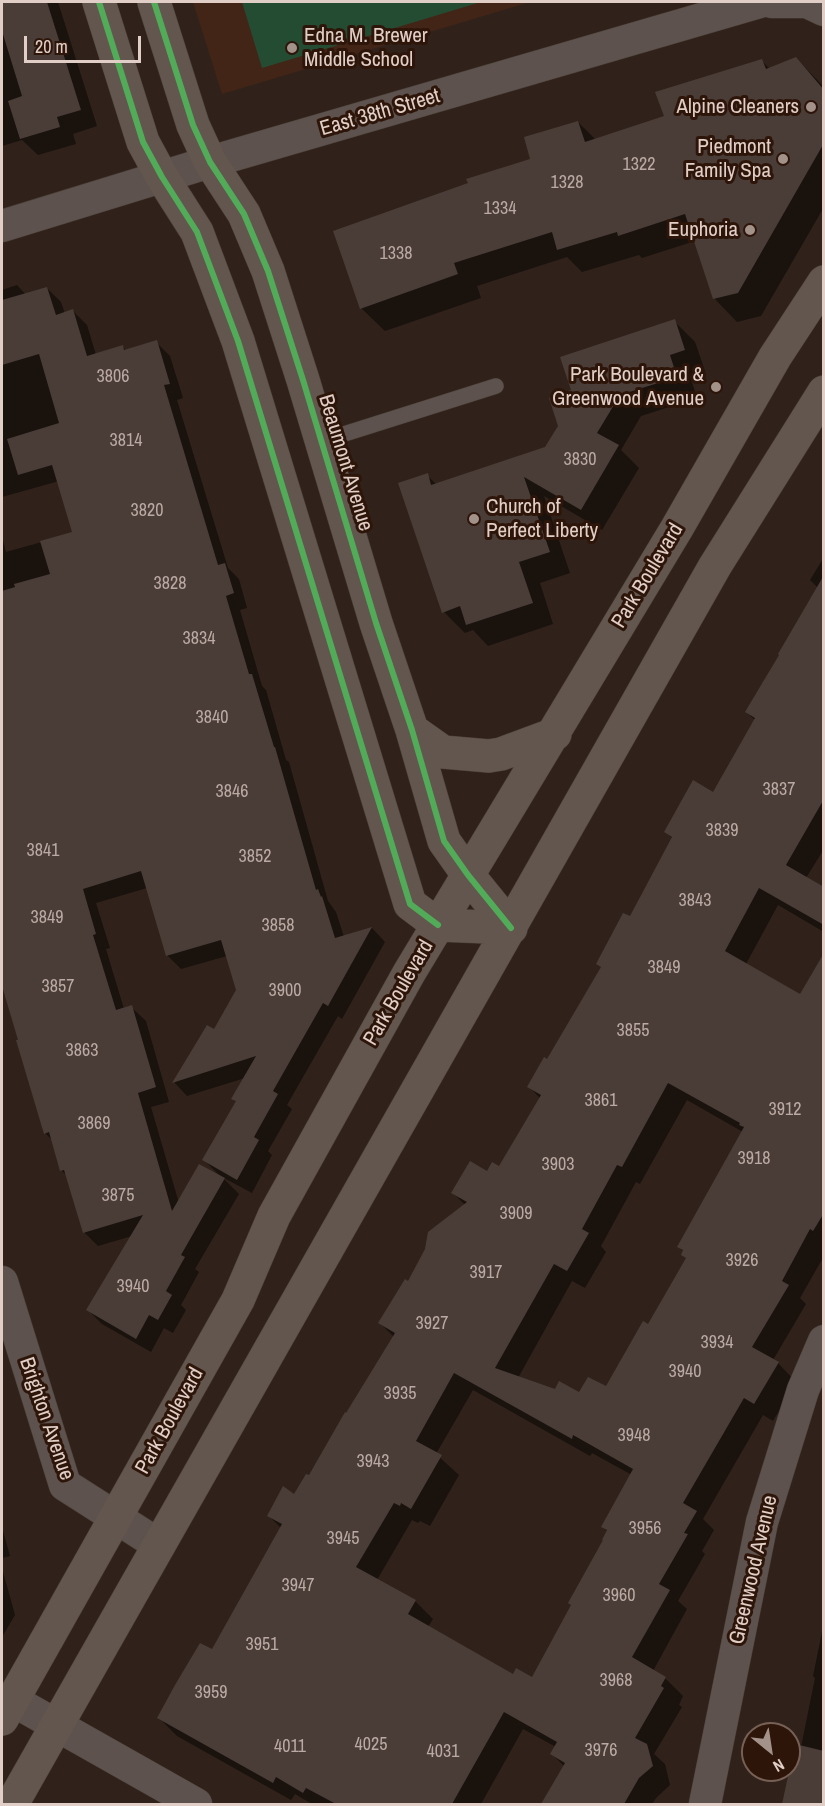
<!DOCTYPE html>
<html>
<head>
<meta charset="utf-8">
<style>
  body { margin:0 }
  #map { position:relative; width:825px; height:1806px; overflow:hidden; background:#30221a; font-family:"Archivo Narrow",sans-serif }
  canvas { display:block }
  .frame { position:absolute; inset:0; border:3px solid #e1cfc7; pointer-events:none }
  .north { position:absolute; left:741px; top:1722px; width:60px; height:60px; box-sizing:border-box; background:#2e1509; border:2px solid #765f55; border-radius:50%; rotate:150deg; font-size:16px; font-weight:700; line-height:24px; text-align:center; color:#e1cfc7 }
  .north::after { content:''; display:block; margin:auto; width:21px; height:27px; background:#a3928a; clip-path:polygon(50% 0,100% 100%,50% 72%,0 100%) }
  .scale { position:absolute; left:24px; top:36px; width:117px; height:27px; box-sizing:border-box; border:3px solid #e1cfc7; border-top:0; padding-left:8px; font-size:18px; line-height:21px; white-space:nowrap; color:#e1cfc7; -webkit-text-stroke:4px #2e1509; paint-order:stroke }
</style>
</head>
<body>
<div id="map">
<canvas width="825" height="1806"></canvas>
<div class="frame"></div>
<div class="north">N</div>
<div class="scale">20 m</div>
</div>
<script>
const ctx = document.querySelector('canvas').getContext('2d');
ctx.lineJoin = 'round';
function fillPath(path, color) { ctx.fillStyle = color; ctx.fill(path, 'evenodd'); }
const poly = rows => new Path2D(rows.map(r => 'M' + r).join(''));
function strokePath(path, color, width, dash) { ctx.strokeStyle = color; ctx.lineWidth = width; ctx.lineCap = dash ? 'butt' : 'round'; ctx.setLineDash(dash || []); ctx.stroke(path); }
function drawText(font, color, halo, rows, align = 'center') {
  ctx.font = font + ' "Archivo Narrow",sans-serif'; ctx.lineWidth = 6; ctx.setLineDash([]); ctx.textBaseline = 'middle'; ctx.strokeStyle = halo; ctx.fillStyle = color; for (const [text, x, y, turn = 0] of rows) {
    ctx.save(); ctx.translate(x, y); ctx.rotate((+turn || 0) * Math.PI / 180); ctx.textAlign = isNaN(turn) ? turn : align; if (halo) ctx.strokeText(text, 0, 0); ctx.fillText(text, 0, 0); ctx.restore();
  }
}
const built = poly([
  [193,2,530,2,222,94]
]);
const green = poly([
  [242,2,481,2,262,68]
]);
const shadow = poly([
  [2,2,58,2,97,126,73,134,76,144,38,155,22,140,2,146],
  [796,58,824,87,824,207,761,316,737,322,714,298,695,241,642,258,639,255,582,272,567,257,477,286,481,298,385,331,361,308,532,160,578,122,596,140,666,117,761,60,770,69],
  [17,285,26,295,47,288,61,302,65,314,73,311,87,325,96,355,123,347,126,351,156,342,170,356,183,398,177,400,228,568,239,579,247,608,240,610,262,686,266,690,286,760,289,762,328,901,336,912,344,937,372,928,385,942,342,1019,338,1016,287,1105,292,1109,268,1151,272,1155,252,1193,222,1177,239,1194,195,1269,199,1272,181,1305,186,1310,173,1333,164,1328,151,1352,102,1324,88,1310,132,1236,98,1246,84,1232,68,1177,61,1170,53,1141,45,1133,2,983,2,536,6,552,74,533,59,481,2,497,2,290],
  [147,888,167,955,181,969,227,956,237,991,215,1031,174,1082,187,1096,245,1078,233,1098,237,1102,204,1160,221,1177,179,1203,151,1107,169,1102,146,1021,131,1007,124,1009,106,949,110,948,96,903],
  [674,321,695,342,705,371,690,376,697,398,641,416,621,450,639,468,602,530,544,496,570,573,540,583,553,624,488,646,473,630,465,633,444,612,427,475,437,485,546,448,560,426,573,391],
  [824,557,824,849,806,878,824,888,824,932,778,905,746,964,800,996,824,956,824,1256,800,1298,806,1304,773,1360,778,1363,796,1382,773,1421,763,1415,703,1519,714,1530,702,1551,705,1554,678,1601,687,1609,653,1671,665,1678,683,1696,679,1705,682,1707,654,1754,665,1764,670,1785,657,1797,652,1804,543,1804,565,1767,552,1754,556,1747,523,1729,481,1804,312,1804,295,1794,291,1800,177,1736,159,1718,212,1651,281,1528,269,1516,294,1496,310,1477,394,1337,380,1323,465,1205,453,1193,499,1168,540,1098,529,1087,547,1061,630,918,673,839,666,832,714,794,755,720,746,712,818,588,810,580],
  [687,1100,743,1132,678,1246,684,1252,682,1255,687,1259,649,1326,606,1388,580,1394,556,1391,518,1378,572,1281,585,1288,606,1252,601,1246,636,1182,640,1184],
  [473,1390,590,1456,592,1453,632,1475,603,1527,608,1532,573,1606,532,1679,514,1676,428,1627,433,1619,415,1601,377,1580,412,1520,418,1523,420,1521,430,1526,459,1475,436,1454],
  [2,1527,10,1556,2,1558],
  [2,1568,15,1615,2,1637],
  [824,1622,824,1804,786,1804,784,1802,801,1747,815,1678,813,1676]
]);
const building = poly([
  [2,2,47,2,81,110,57,117,60,127,20,139,8,101,22,96,2,31],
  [796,57,824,90,824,143,738,293,713,299,685,214,618,236,617,232,557,250,552,232,454,263,458,274,360,309,333,231,468,183,466,179,530,159,524,137,578,121,585,142,664,116,655,92,762,59,766,69],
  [47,287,56,315,73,309,87,356,123,345,124,350,157,340,170,384,164,385,218,565,225,563,234,593,226,596,249,674,252,674,274,747,275,747,316,890,318,889,321,897,322,896,335,938,372,927,328,1006,323,1003,273,1091,278,1094,254,1137,259,1140,237,1180,202,1160,236,1101,231,1099,256,1056,172,1083,207,1025,214,1029,236,990,221,940,166,956,141,871,83,889,96,934,93,935,116,1010,132,1005,156,1087,138,1093,172,1211,199,1164,225,1178,181,1255,185,1257,166,1291,172,1295,158,1320,149,1315,136,1339,86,1310,143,1215,83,1233,64,1170,60,1171,49,1132,44,1134,16,1040,18,1040,2,986,2,591,15,587,14,584,50,574,40,541,72,532,52,465,18,475,7,439,59,423,39,354,2,365,2,300],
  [675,319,685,350,670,355,677,377,620,395,597,433,619,445,581,510,524,477,550,552,519,562,533,603,466,625,460,606,442,613,398,483,428,473,431,485,545,447,558,426,549,398,571,390,560,357],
  [824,575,824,799,786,865,824,887,824,925,759,888,725,951,800,994,824,953,824,1213,813,1231,810,1229,782,1281,789,1285,752,1347,779,1362,754,1404,744,1398,683,1503,697,1511,684,1533,688,1534,659,1584,670,1590,632,1657,666,1677,661,1686,664,1688,635,1738,647,1744,653,1766,639,1778,624,1804,541,1804,565,1763,550,1754,557,1742,504,1712,452,1804,336,1804,306,1788,303,1793,276,1777,273,1783,157,1718,175,1685,200,1643,212,1649,282,1524,267,1516,283,1486,294,1494,306,1474,309,1475,345,1412,346,1413,395,1333,378,1323,405,1279,408,1281,425,1249,428,1232,467,1202,451,1193,470,1161,487,1171,492,1162,499,1166,541,1095,527,1087,544,1057,547,1059,601,967,596,964,623,913,630,916,672,837,664,832,693,780,713,792,755,718,745,712,779,655,778,654],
  [668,1083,740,1123,739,1125,744,1127,677,1247,683,1250,681,1255,686,1258,648,1324,643,1321,606,1386,588,1377,579,1392,559,1381,555,1389,495,1368,554,1264,567,1271,589,1233,582,1229,617,1165,622,1167],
  [454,1373,572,1439,573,1435,633,1469,601,1527,607,1530,602,1540,603,1540,568,1603,571,1605,532,1677,516,1668,513,1674,408,1614,416,1600,356,1567,394,1503,400,1506,401,1503,411,1509,442,1455,416,1441],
  [795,1744,824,1751,824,1804,782,1804]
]);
const service = poly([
  [322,441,496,386]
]);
const minor = poly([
  [772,2,807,2,824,10],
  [2,226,210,162,760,2],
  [2,1282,65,1485,159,1545],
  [12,1700,196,1804],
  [705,1804,762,1522,803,1390,824,1341]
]);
const secondary = poly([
  [99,2,143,142,162,177,197,232,238,341,410,904,438,925,511,928],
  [154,2,193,125,210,162,244,214,268,271,303,380,376,623,412,730,444,841,468,875,511,928],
  [412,730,443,752,489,756,501,754,555,734],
  [2,1719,238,1300,274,1216,409,973,677,528,775,357,824,282],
  [12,1804,715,566,824,392]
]);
const cycleway = poly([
  [99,2,143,142,162,177,197,232,238,341,410,904,438,925],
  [154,2,193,125,210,162,244,214,268,271,303,380,376,623,412,730,444,841,468,875,511,928]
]);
const markers = [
  [292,48,6,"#a3928a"],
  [811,107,6,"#a3928a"],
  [783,159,6,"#a3928a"],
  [750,230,6,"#a3928a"],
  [716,387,6,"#a3928a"],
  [474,519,6,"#a3928a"]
];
const numberNames = [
  ["1322",639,165],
  ["1328",567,183],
  ["1334",500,209],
  ["1338",396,254],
  ["3806",113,377],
  ["3814",126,441],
  ["3830",580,460],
  ["3820",147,511],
  ["3828",170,584],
  ["3834",199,639],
  ["3840",212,718],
  ["3837",779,790],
  ["3846",232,792],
  ["3839",722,831],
  ["3841",43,851],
  ["3852",255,857],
  ["3843",695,901],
  ["3849",47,918],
  ["3858",278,926],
  ["3849",664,968],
  ["3857",58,987],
  ["3900",285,991],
  ["3855",633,1031],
  ["3863",82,1051],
  ["3861",601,1101],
  ["3912",785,1110],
  ["3869",94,1124],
  ["3918",754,1159],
  ["3903",558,1165],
  ["3875",118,1196],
  ["3909",516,1214],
  ["3926",742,1261],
  ["3917",486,1273],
  ["3940",133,1287],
  ["3927",432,1324],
  ["3934",717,1343],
  ["3940",685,1372],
  ["3935",400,1394],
  ["3948",634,1436],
  ["3943",373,1462],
  ["3956",645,1529],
  ["3945",343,1539],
  ["3947",298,1586],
  ["3960",619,1596],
  ["3951",262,1645],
  ["3968",616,1681],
  ["3959",211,1693],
  ["4025",371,1745],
  ["4011",290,1747],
  ["3976",601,1751],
  ["4031",443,1752]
];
const poiNames = [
  ["Edna M. Brewer",304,36,"left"],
  ["Middle School",304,60,"left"],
  ["Alpine Cleaners",799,107],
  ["Piedmont",771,147],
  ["Family Spa",771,171],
  ["Euphoria",738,230],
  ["Park Boulevard &",704,375],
  ["Greenwood Avenue",704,399],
  ["Church of",486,507,"left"],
  ["Perfect Liberty",486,531,"left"]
];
const streetNames = [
  ["East 38th Street",380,113,-16],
  ["Beaumont Avenue",345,463,73],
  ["Park Boulevard",648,576,-59],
  ["Park Boulevard",399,993,-60],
  ["Brighton Avenue",46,1419,71],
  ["Park Boulevard",170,1421,-61],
  ["Greenwood Avenue",754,1570,-77]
];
fillPath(built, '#432517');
fillPath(green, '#244c32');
fillPath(shadow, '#0007');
fillPath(building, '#4a3d38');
strokePath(service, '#4b3f39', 16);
strokePath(minor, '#4b3f39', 33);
strokePath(secondary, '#4b3f39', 34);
strokePath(service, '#5d524d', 15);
strokePath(minor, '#5d524d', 32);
strokePath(secondary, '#63564e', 33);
strokePath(cycleway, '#51ab58', 6);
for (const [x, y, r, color] of markers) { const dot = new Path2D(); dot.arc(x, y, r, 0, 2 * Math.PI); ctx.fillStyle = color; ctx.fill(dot); strokePath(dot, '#2e1509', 2); }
drawText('18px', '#bbaaa3', null, numberNames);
drawText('21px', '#e1cfc7', '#2e1509', poiNames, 'right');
drawText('21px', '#e1cfc7', '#2e1509', streetNames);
</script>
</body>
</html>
